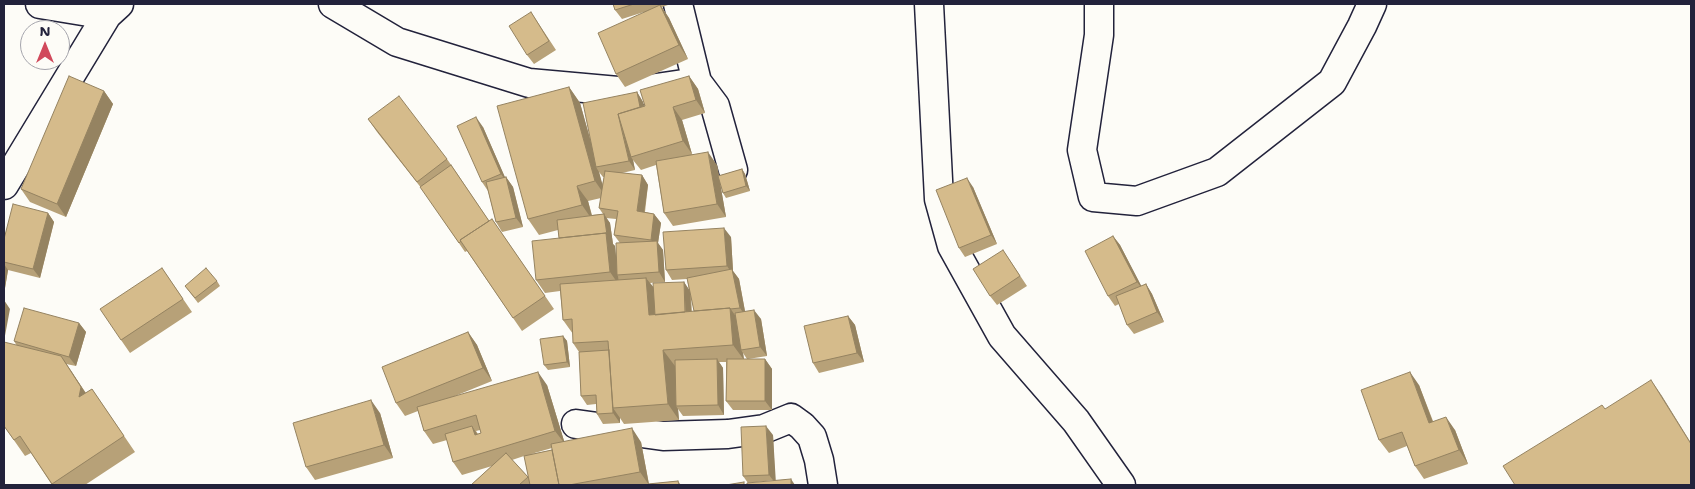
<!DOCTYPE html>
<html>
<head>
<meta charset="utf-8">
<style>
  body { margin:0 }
  #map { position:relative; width:1695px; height:489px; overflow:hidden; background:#fdfcf7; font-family:"Shantell Sans",sans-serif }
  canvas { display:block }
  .frame { position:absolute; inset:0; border:5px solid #22223b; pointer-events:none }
  .north { position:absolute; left:20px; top:20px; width:50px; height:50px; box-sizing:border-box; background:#fdfcf7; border:1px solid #a5a5ac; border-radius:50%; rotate:0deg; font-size:14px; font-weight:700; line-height:20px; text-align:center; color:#22223b }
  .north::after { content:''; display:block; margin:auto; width:18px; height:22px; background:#d1495b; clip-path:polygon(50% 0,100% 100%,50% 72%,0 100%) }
</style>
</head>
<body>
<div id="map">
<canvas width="1695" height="489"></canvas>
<div class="frame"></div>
<div class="north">N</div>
</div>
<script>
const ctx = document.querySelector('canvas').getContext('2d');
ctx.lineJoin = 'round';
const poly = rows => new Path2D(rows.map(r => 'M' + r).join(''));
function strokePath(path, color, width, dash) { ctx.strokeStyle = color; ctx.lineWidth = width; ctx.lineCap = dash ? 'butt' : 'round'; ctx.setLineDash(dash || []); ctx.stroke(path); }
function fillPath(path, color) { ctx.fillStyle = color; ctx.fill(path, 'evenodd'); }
const street = poly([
  [40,4,107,15],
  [333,4,397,42,529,83,629,92,697,82,715,106,733,170],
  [678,4,697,82],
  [929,4,939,199,952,246,1002,336,1076,421,1121,485],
  [1099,4,1099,35,1082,150,1093,197,1137,201,1217,172,1332,82,1362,26,1372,4],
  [4,185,107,15,119,4],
  [576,424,663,436,728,434,764,429,791,418,802,426,812,437,819,460,823,485]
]);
const wall = poly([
  [613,4,671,4,662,7,669,18,688,59,625,87,616,74,644,12,622,19,615,10],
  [531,12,556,50,534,64,527,55],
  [689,76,698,89,705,113,682,120,692,154,717,165,719,176,742,169,745,174,750,191,726,198,723,193,720,183,726,217,673,226,664,213,656,165,641,170,633,160,635,170,622,173,642,175,648,185,645,212,654,214,661,223,658,243,663,250,665,282,650,283,654,288,684,282,689,290,687,279,672,280,666,270,731,237,733,271,739,279,745,311,761,319,767,356,748,359,765,359,772,369,772,410,733,410,726,401,726,362,719,362,723,368,724,415,683,416,678,409,679,420,624,424,620,418,620,423,603,424,597,414,596,404,587,405,581,396,579,352,573,343,573,334,563,320,560,291,545,293,536,280,559,238,558,230,539,235,528,219,569,87,580,103,590,139,637,92,643,102,644,106],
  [599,172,603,177,604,177,602,185],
  [601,198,599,208,603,214,592,215,588,201],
  [606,218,616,219,614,235,620,243,616,259,615,246,613,244,610,223],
  [691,296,694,311,692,312],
  [743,353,747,359,744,359],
  [104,91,113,104,66,217,30,202,21,189],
  [368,119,447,159,456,172,489,221,492,219,554,309,522,331,467,251,465,252,422,189,377,132],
  [483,127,505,178,506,177,513,187,523,227,502,232,496,222,488,191,482,182],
  [973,187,997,244,965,257,959,248],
  [48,213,54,222,40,278,8,270,4,294,4,262,5,233],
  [1113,236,1120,245,1141,286,1146,284,1152,294,1164,322,1134,334,1127,325,1119,304,1115,306,1108,296],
  [1003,250,1027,286,997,305,990,296],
  [162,268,192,312,130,353,121,340],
  [217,281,220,286,198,303,185,286],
  [848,316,855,325,864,362,819,373,813,363],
  [79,323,86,332,76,366,66,364,86,393,92,389,135,452,85,485,52,485,31,453,25,456,4,426,17,346,14,341],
  [468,332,477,345,492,381,455,396,547,385,564,441,641,442,649,484,678,481,681,485,471,485,492,466,462,475,453,462,447,440,433,444,424,431,418,411,405,416,396,403],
  [480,430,481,433,478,434,476,431],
  [552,448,552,450,531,454],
  [524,456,529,478,512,460],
  [563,336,567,341,570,367,548,370,544,365],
  [1419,385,1433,421,1455,430,1468,464,1424,479,1415,466,1407,446,1389,453,1379,440],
  [380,413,393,458,315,480,306,467],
  [773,435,775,480,748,483,743,476]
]);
const shadedWall = poly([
  [660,5,669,18,688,59,679,45],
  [689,76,698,89,705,113,696,100],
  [569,87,580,103,598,167,596,167,599,172,606,197,595,181],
  [104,91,113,104,66,217,57,204],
  [637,92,643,102,647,119,640,109],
  [673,107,682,120,692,154,683,141],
  [619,114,631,157,633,160,635,170,629,161],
  [476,117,483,127,508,184,501,174],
  [708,152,717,165,726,217,717,204],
  [742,169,745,174,750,191,746,186],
  [642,175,648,185,643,221,637,211],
  [506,177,513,187,523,227,516,218],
  [967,178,973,187,997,244,991,235],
  [577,186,588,201,593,221,582,205],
  [48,213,54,222,40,278,33,269],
  [604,214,610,223,613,244,615,246,618,275,617,275,618,276,619,285,610,272],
  [654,214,661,223,658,243,663,250,665,282,659,272,657,250,651,240],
  [724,228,731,237,733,271,739,279,746,317,740,308,733,275,727,266],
  [1113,236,1120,245,1144,291,1137,282],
  [4,264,8,270,4,294],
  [646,278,658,293,659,319,649,315],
  [684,282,690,291,692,327,686,317],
  [1146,284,1152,294,1164,322,1157,312],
  [4,300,10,309,4,341],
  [730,308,741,324,741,350,743,353,744,360,733,345],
  [754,310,761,319,767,356,760,347],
  [848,316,855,325,864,362,857,353],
  [79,323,86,332,76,366,69,357],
  [468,332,477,345,492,381,483,368],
  [563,336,567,341,570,367,567,362],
  [611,350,613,408,620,418,620,423,613,413],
  [663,350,675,366,678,406,676,406,678,409,679,420,668,404],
  [61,356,72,372,92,403,79,397],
  [717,359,723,368,724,415,718,405],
  [765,359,772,369,772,410,765,401],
  [538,372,547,385,565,444,555,431],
  [1410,372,1419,385,1438,436,1429,423],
  [1651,380,1662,396,1691,443,1691,444],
  [371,400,380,413,393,458,384,445],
  [1446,417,1455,430,1468,464,1459,450],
  [472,426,481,440,475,435],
  [766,426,773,435,776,484,769,475],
  [632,428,641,442,649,485,640,472],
  [791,479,795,485,791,485]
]);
const building = poly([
  [613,4,634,4,615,10,613,4],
  [660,5,679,45,616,74,598,33,660,5],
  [531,12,549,41,527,55,509,26,531,12],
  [69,76,104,91,57,204,21,189,69,76],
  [689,76,696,100,673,107,683,141,631,157,618,114,645,106,640,90,689,76],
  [569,87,595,181,577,186,582,205,528,219,497,106,569,87],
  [637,92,640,107,618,114,629,161,596,167,583,103,637,92],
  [399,96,447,159,417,182,368,119,399,96],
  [476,117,501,174,482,182,457,126,476,117],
  [708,152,717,204,664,213,656,161,708,152],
  [451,165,489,221,460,240,461,241,459,243,420,187,451,165],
  [742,169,746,186,723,193,718,176,742,169],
  [605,171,642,175,637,211,654,214,651,240,614,235,618,211,599,208,605,171],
  [506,177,516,218,496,222,486,182,506,177],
  [967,178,991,235,959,248,936,190,967,178],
  [13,204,48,213,33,269,4,262,4,239,13,204],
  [604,214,607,235,606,233,559,238,557,220,604,214],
  [492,219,545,296,513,318,460,240,492,219],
  [724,228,727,266,666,270,663,232,724,228],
  [606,233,610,272,536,280,532,241,606,233],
  [1113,236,1137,282,1108,296,1085,251,1113,236],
  [657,241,659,272,617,275,616,243,657,241],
  [1003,250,1020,276,990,296,973,269,1003,250],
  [162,268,183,299,121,340,100,309,162,268],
  [206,268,217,281,195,298,185,286,206,268],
  [732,269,740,308,730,309,730,308,694,311,687,278,732,269],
  [646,278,649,315,730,308,733,345,663,350,668,404,613,408,608,341,573,343,572,319,563,320,560,284,646,278],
  [684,282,685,312,655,315,653,283,684,282],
  [1146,284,1157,312,1127,325,1116,296,1146,284],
  [24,308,79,323,69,357,14,341,24,308],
  [754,310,760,347,741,350,735,313,754,310],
  [848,316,857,353,813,363,804,326,848,316],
  [468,332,483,368,396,403,382,367,468,332],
  [563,336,567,362,544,365,540,339,563,336],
  [4,342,61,356,81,387,79,397,92,389,124,436,52,484,20,436,14,440,4,426,4,342],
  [609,350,613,413,597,414,596,395,581,396,579,352,609,350],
  [717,359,718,405,676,406,675,360,717,359],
  [727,359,765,359,765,401,726,401,727,359],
  [538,372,555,431,453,462,445,434,472,426,475,435,481,433,476,415,424,431,417,407,538,372],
  [1410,372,1429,423,1446,417,1459,450,1415,466,1402,432,1379,440,1361,390,1410,372],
  [1651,380,1691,444,1691,485,1515,485,1503,466,1602,405,1605,409,1651,380],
  [371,400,384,445,306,467,293,423,371,400],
  [766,426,769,475,743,476,741,427,766,426],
  [632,428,640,472,569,485,559,485,551,444,632,428],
  [552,450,559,485,530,485,524,456,552,450],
  [506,453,528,477,519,485,471,485,506,453],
  [791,479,791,485,747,485,747,483,791,479],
  [678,481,679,485,648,485,648,484,678,481],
  [744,482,744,485,726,485,744,482]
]);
strokePath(street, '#22223b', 31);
strokePath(street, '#fdfcf7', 28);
fillPath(wall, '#b7a178');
fillPath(shadedWall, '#958361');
fillPath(building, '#d5bb8b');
strokePath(building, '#958361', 1);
</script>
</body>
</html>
